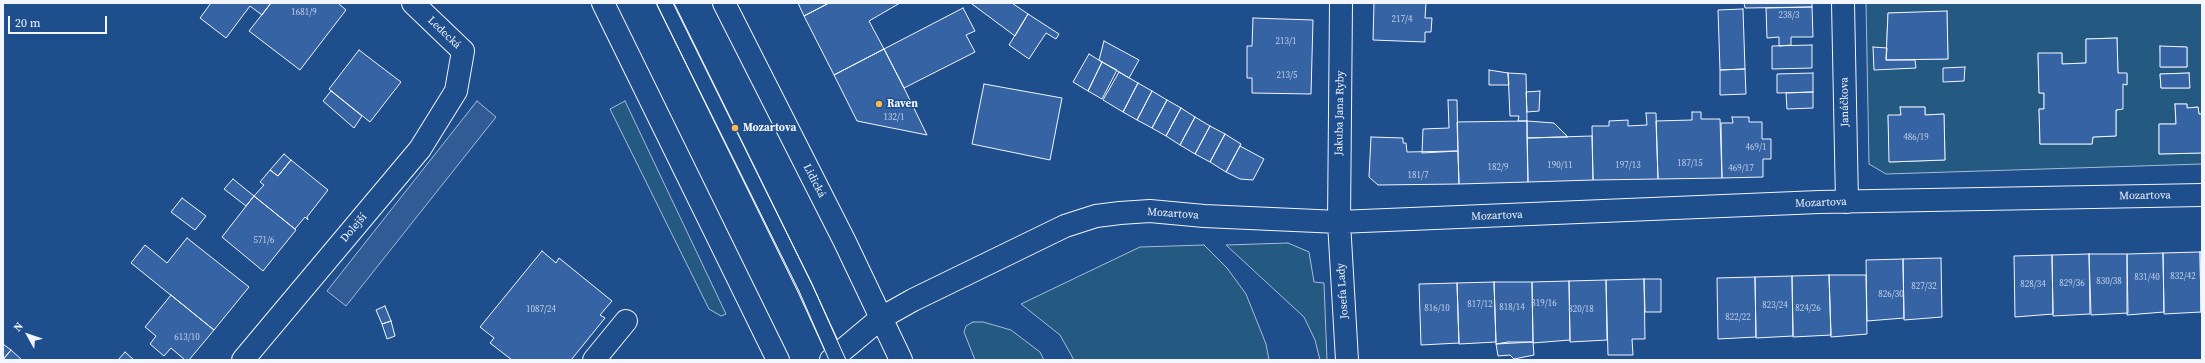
<!DOCTYPE html>
<meta charset="utf-8">
<style>
body{margin:0}
#map{position:relative;width:2205px;height:363px;overflow:hidden;background:#1f4e8c;font-family:"Source Serif 4",serif}
canvas{display:block}
.frame{position:absolute;inset:0;border:4px solid #f2f6ff;pointer-events:none}
.north{position:absolute;left:8px;top:315px;width:40px;height:40px;-webkit-text-stroke:3px #1f4e8c;paint-order:stroke;rotate:310deg;font-size:11px;font-weight:700;line-height:16px;text-align:center;color:#f2f6ff}
.north::after{content:'';display:block;margin:auto;width:14px;height:18px;background:#f2f6ff;clip-path:polygon(50% 0,100% 100%,50% 72%,0 100%)}
.scale{position:absolute;left:8px;top:16px;width:99px;height:18px;box-sizing:border-box;border:2px solid #f2f6ff;border-top:0;padding-left:5px;font-size:12px;line-height:14px;white-space:nowrap;color:#f2f6ff;-webkit-text-stroke:3px #1f4e8c;paint-order:stroke}
</style>
<div id="map">
<canvas width="2205" height="363"></canvas>
<div class="frame"></div>
<div class="north">N</div>
<div class="scale">20 m</div>
</div>
<script>
const ctx = document.querySelector('canvas').getContext('2d');
ctx.lineJoin = 'round';
function fillPath(path, color) { ctx.fillStyle = color; ctx.fill(path, 'evenodd'); }
const poly = rows => new Path2D(rows.map(r => 'M' + r).join(''));
function stroke(path, color, width, dash) { ctx.strokeStyle = color; ctx.lineWidth = width; ctx.lineCap = dash ? 'butt' : 'round'; ctx.setLineDash(dash || []); ctx.stroke(path); }
function write(font, color, halo, rows, align = 'center') {
  ctx.font = font + ' "Source Serif 4",serif'; ctx.lineWidth = 3; ctx.setLineDash([]); ctx.textBaseline = 'middle'; ctx.strokeStyle = halo; ctx.fillStyle = color; for (const [text, x, y, turn = 0] of rows) {
    ctx.save(); ctx.translate(x, y); ctx.rotate((+turn || 0) * Math.PI / 180); ctx.textAlign = isNaN(turn) ? turn : align; if (halo) ctx.strokeText(text, 0, 0); ctx.fillText(text, 0, 0); ctx.restore();
  }
}
const green = poly([
 [1866,3,2202,3,2202,114,2199,114,2198,107,2187,108,2187,104,2175,104,2176,124,2159,124,2159,154,2202,153,2202,164,1886,174,1869,164,1866,3],
 [1947,12,1948,59,1886,60,1888,13,1947,12],
 [2117,38,2118,73,2127,74,2127,84,2123,84,2118,110,2116,110,2116,136,2093,137,2092,144,2040,144,2039,109,2044,109,2044,93,2039,93,2038,54,2062,53,2062,64,2086,63,2086,39,2117,38],
 [2160,47,2187,47,2187,67,2161,67,2160,47],
 [2189,73,2189,88,2161,88,2160,74,2189,73],
 [1901,107,1925,107,1925,115,1944,114,1945,160,1890,162,1888,116,1901,115,1901,107],
 [625,101,726,314,721,316,709,309,703,297,610,109,625,101],
 [1288,243,1309,252,1314,282,1324,283,1327,360,1320,360,1315,340,1304,317,1226,245,1288,243],
 [1204,245,1227,268,1246,294,1266,344,1269,360,1074,360,1060,335,1021,304,1140,247,1204,245],
 [973,322,983,322,1011,330,1040,352,1044,360,975,360,964,332,966,326,973,322]
]);
fillPath(green, '#245a82');
stroke(green, '#a8bbd7', 1);
const parking = poly([
 [477,101,496,117,346,306,327,291,477,101]
]);
fillPath(parking, '#305b95');
stroke(parking, '#a8bbd7', 1);
const building = poly([
 [211,3,271,3,262,15,250,6,226,38,200,18,211,3],
 [271,3,338,3,346,10,300,70,249,31,271,3],
 [798,3,829,3,804,16,798,3],
 [829,3,900,3,869,21,884,49,834,75,804,16,829,3],
 [974,3,1012,3,1028,14,1015,36,972,4,974,3],
 [1374,3,1426,3,1425,18,1432,18,1431,32,1425,32,1425,42,1373,40,1374,3],
 [1744,3,1812,3,1812,7,1745,8,1744,3],
 [1812,7,1813,37,1791,37,1791,45,1779,46,1779,37,1767,38,1766,8,1812,7],
 [963,8,975,31,966,35,975,52,904,88,884,49,963,8],
 [1743,9,1745,69,1720,70,1718,10,1743,9],
 [1947,11,1948,59,1886,60,1888,13,1947,11],
 [1028,14,1059,34,1056,39,1046,33,1029,59,1009,45,1028,14],
 [1253,18,1313,20,1311,94,1252,93,1252,78,1247,78,1247,46,1252,46,1253,18],
 [2117,38,2118,73,2127,73,2127,85,2123,84,2123,109,2116,110,2116,136,2093,137,2092,144,2040,144,2039,109,2044,109,2044,93,2039,93,2038,53,2062,53,2062,64,2086,63,2086,39,2117,38],
 [1104,41,1139,60,1129,78,1099,60,1104,41],
 [1812,45,1812,68,1772,69,1772,46,1812,45],
 [2160,46,2187,47,2187,67,2160,67,2160,46],
 [1873,47,1887,48,1886,60,1915,60,1916,68,1874,70,1873,47],
 [884,49,904,88,927,135,857,121,834,75,884,49],
 [359,50,401,82,370,122,329,89,359,50],
 [1089,54,1102,62,1088,91,1073,82,1089,54],
 [1102,62,1117,70,1102,99,1088,91,1102,62],
 [1965,67,1964,81,1943,82,1943,68,1965,67],
 [1745,69,1746,94,1720,95,1720,70,1745,69],
 [1489,70,1508,73,1509,85,1489,85,1489,70],
 [1119,72,1138,83,1123,112,1103,100,1119,72],
 [1508,73,1526,74,1527,121,1518,121,1519,116,1510,116,1508,73],
 [1813,73,1813,92,1777,93,1777,74,1813,73],
 [2189,73,2190,88,2161,88,2160,74,2189,73],
 [1138,83,1152,91,1137,120,1123,112,1138,83],
 [984,84,1062,98,1050,160,972,144,984,84],
 [331,91,362,116,354,128,323,101,331,91],
 [1152,91,1167,100,1152,128,1137,120,1152,91],
 [1540,91,1539,111,1527,112,1526,92,1540,91],
 [1813,92,1813,108,1787,109,1786,93,1813,92],
 [1167,100,1181,108,1166,136,1152,128,1167,100],
 [1448,100,1457,100,1458,151,1422,153,1423,129,1449,128,1448,100],
 [2175,104,2187,104,2187,108,2198,107,2199,114,2202,114,2202,153,2159,154,2159,124,2176,124,2175,104],
 [1900,107,1925,107,1925,115,1944,114,1945,160,1889,162,1888,115,1901,115,1900,107],
 [1181,108,1195,117,1180,145,1166,136,1181,108],
 [1692,112,1701,112,1701,119,1720,119,1722,178,1658,179,1656,121,1692,120,1692,112],
 [1646,113,1656,113,1658,179,1593,180,1592,126,1609,126,1609,121,1628,120,1628,126,1647,125,1646,113],
 [1195,117,1210,126,1195,154,1180,145,1195,117],
 [1732,117,1749,117,1749,122,1762,122,1762,139,1771,139,1771,159,1763,159,1763,177,1722,178,1721,123,1733,123,1732,117],
 [1527,121,1528,182,1459,184,1457,122,1527,121],
 [1527,121,1554,123,1568,137,1527,138,1527,121],
 [1210,126,1225,134,1210,162,1195,154,1210,126],
 [1225,134,1241,144,1226,172,1210,162,1225,134],
 [1592,136,1593,180,1528,182,1527,138,1592,136],
 [1371,137,1403,138,1403,143,1406,143,1407,152,1458,151,1459,184,1378,185,1369,177,1371,137],
 [1240,146,1264,159,1253,180,1240,179,1226,172,1240,146],
 [284,154,291,160,278,176,270,170,284,154],
 [291,160,328,190,307,217,308,220,305,217,295,229,254,196,264,185,260,182,270,170,278,176,291,160],
 [233,179,254,196,246,206,224,189,233,179],
 [254,196,296,230,263,271,222,237,254,196],
 [182,198,206,216,195,230,171,212,182,198],
 [187,238,249,287,214,330,131,263,145,245,167,263,187,238],
 [542,251,556,263,559,258,612,301,600,315,605,318,571,360,512,360,490,343,494,338,480,327,542,251],
 [2200,252,2201,312,2164,314,2163,253,2200,252],
 [2200,252,2202,252,2202,313,2201,313,2200,252],
 [2163,253,2164,312,2127,315,2127,254,2163,253],
 [2089,254,2127,254,2128,313,2091,315,2089,254],
 [2089,254,2090,314,2053,316,2052,255,2089,254],
 [2052,255,2053,314,2015,317,2014,256,2052,255],
 [1941,258,1942,317,1904,320,1903,259,1941,258],
 [1903,259,1904,318,1867,321,1866,260,1903,259],
 [1829,275,1866,275,1867,334,1831,337,1829,275],
 [1829,275,1831,335,1793,337,1792,276,1829,275],
 [1792,276,1793,336,1756,338,1755,277,1792,276],
 [1755,277,1756,337,1718,339,1717,278,1755,277],
 [1644,279,1645,339,1632,339,1633,355,1608,355,1606,280,1644,279],
 [1644,279,1661,279,1661,312,1645,312,1644,279],
 [1606,280,1607,340,1570,342,1569,281,1606,280],
 [1569,281,1570,340,1533,343,1532,282,1569,281],
 [1494,282,1532,282,1533,342,1496,344,1494,282],
 [1494,282,1496,342,1459,344,1457,283,1494,282],
 [1457,283,1459,343,1421,345,1419,284,1457,283],
 [171,295,214,330,189,360,185,360,171,348,164,356,150,344,156,336,145,327,171,295],
 [385,306,391,321,382,324,376,310,385,306],
 [391,321,395,336,387,339,382,324,391,321],
 [1508,342,1533,342,1534,355,1514,359,1510,355,1498,356,1496,344,1508,342],
 [3,344,11,350,3,359,3,344],
 [11,350,22,360,3,360,11,350],
 [125,352,134,360,118,360,125,352]
]);
fillPath(building, '#3563a3');
stroke(building, '#f2f6ff', 1);
const service = poly([
 [665,3,805,288,838,360]
]);
const minor = poly([
 [1341,3,1339,222,1347,360],
 [1843,3,1847,202],
 [243,360,420,149,456,91,463,51,413,3],
 [594,360,626,321],
 [831,360,881,318,913,300,1065,226,1096,216,1120,213,1150,211,1204,216,1339,222,1819,202,2202,195]
]);
const primary = poly([
 [603,3,778,360],
 [724,3,845,242,901,360]
]);
stroke(service, '#f2f6ff', 17);
stroke(minor, '#f2f6ff', 24);
stroke(primary, '#f2f6ff', 24);
stroke(service, '#1f4e8c', 15);
stroke(minor, '#1f4e8c', 22);
stroke(primary, '#1f4e8c', 22);
stroke(poly([
 [656,3,799,291,829,360],
 [673,3,812,284,846,360]
]), '#f2f6ff', 1);
for (const [x, y, r, color] of [
 [879,104,4,"#ffb74d"],
 [735,128,4,"#ffb74d"]
]) { const dot = new Path2D(); dot.arc(x, y, r, 0, 2 * Math.PI); ctx.fillStyle = color; ctx.fill(dot); stroke(dot, '#1f4e8c', 1.5); }
write('9px', '#c3d1e8', null, [
 ["1681/9",304,13],
 ["238/3",1789,16],
 ["217/4",1402,20],
 ["213/1",1286,42],
 ["213/5",1287,76],
 ["132/1",894,118],
 ["486/19",1916,138],
 ["469/1",1756,148],
 ["187/15",1690,164],
 ["190/11",1560,166],
 ["197/13",1628,166],
 ["182/9",1498,168],
 ["469/17",1741,169],
 ["181/7",1418,176],
 ["571/6",264,241],
 ["832/42",2183,277],
 ["831/40",2147,278],
 ["830/38",2109,282],
 ["829/36",2072,284],
 ["828/34",2033,285],
 ["827/32",1924,287],
 ["826/30",1891,295],
 ["819/16",1544,304],
 ["817/12",1480,305],
 ["823/24",1775,306],
 ["818/14",1512,308],
 ["816/10",1437,309],
 ["824/26",1808,309],
 ["1087/24",541,310],
 ["820/18",1581,310],
 ["822/22",1738,318],
 ["613/10",187,338]
]);
write('11px', '#f2f6ff', '#1f4e8c', [
 ["Ledecká",444,33,44],
 ["Janáčkova",1845,102,-91],
 ["Jakuba Jana Ryby",1340,113,-89],
 ["Lidická",814,181,63],
 ["Mozartova",2145,196,-1],
 ["Mozartova",1821,203,-2],
 ["Mozartova",1173,214,4],
 ["Mozartova",1497,216,-2],
 ["Dolejší",354,228,-50],
 ["Josefa Lady",1343,291,-94]
]);
write('bold 11px', '#f2f6ff', '#1f4e8c', [
 ["Raven",887,104],
 ["Mozartova",743,128]
], 'left');
</script>
